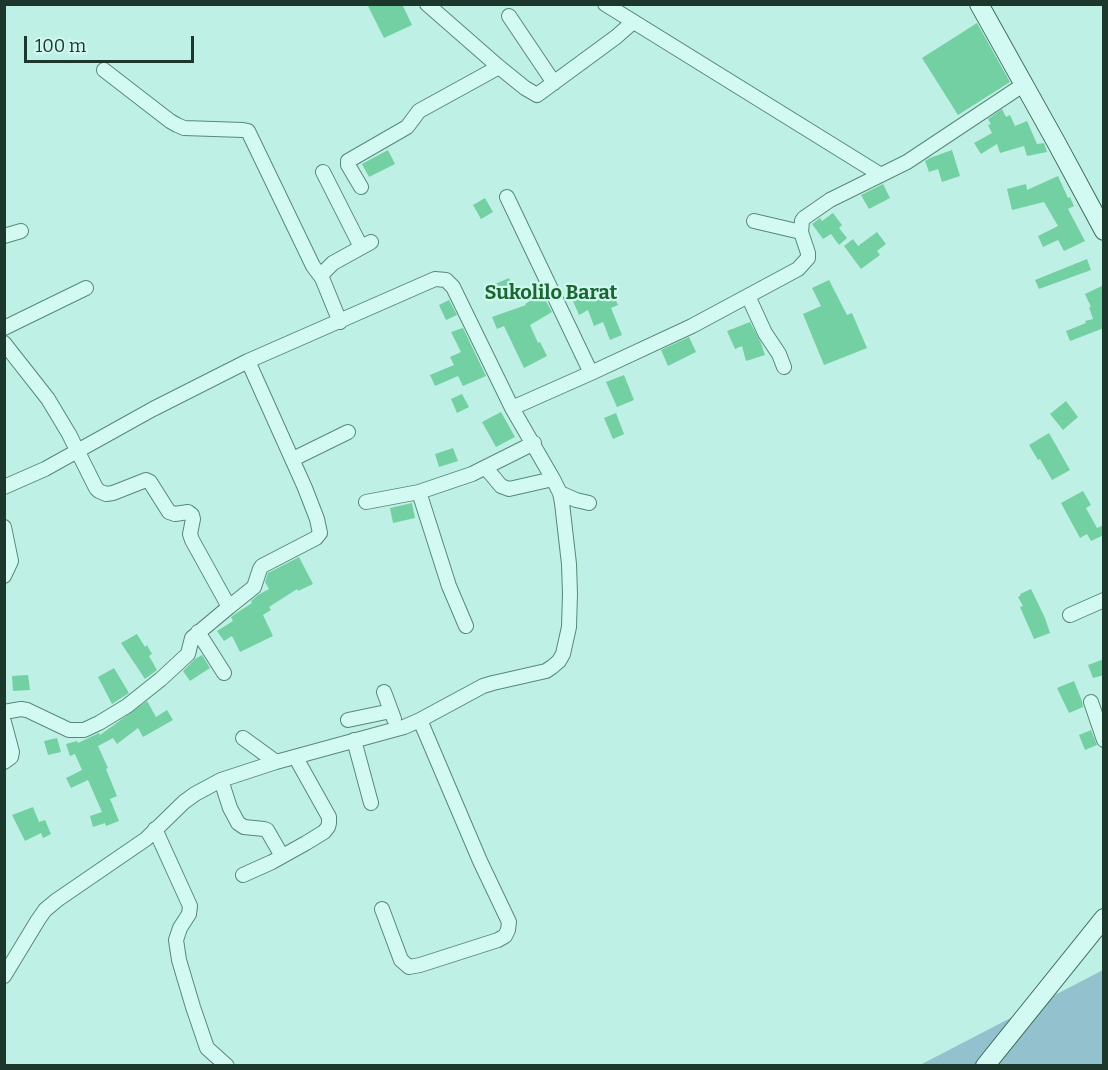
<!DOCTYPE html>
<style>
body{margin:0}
#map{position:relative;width:1108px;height:1070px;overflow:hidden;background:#bff0e5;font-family:Bitter,serif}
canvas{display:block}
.frame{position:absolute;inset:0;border:6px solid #1c382c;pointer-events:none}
.scale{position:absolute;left:24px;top:36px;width:170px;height:27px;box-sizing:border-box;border:3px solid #1c382c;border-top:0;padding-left:8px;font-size:18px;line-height:21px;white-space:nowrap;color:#1c382c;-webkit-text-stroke:4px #cff7ef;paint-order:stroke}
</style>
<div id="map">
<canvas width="1108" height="1070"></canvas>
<div class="frame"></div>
<div class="scale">100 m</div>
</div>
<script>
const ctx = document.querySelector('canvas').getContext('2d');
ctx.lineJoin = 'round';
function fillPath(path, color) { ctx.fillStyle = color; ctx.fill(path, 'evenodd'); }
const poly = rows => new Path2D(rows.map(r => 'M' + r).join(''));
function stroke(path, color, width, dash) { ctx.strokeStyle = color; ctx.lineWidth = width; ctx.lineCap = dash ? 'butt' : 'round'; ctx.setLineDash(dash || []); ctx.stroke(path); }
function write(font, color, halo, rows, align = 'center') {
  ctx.font = font + ' Bitter,serif'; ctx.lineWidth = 4.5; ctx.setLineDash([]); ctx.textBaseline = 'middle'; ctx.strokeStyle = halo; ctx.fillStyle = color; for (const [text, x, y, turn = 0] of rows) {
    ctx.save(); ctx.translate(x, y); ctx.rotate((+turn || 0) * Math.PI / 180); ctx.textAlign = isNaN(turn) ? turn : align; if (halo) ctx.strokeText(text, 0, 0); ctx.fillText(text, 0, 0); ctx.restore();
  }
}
fillPath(poly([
 [1103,970,1103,1065,920,1065]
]), '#93c2ce');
fillPath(poly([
 [367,4,402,4,412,25,384,38],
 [977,23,1010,82,958,115,922,58],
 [1002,109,1006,117,1010,115,1015,126,1027,121,1037,144,1044,143,1047,152,1027,156,1024,146,1000,153,997,144,981,154,974,143,992,133,988,125,991,124,988,119],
 [388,150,395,164,369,177,362,164],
 [952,150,960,176,942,182,938,169,929,172,925,161,930,158],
 [1058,176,1068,198,1070,197,1074,206,1068,209,1085,241,1064,251,1058,240,1043,247,1038,236,1058,226,1044,202,1012,210,1007,189,1026,184,1027,190],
 [883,184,890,198,869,209,861,195],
 [485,198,493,212,481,219,473,205],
 [833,213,842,225,839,228,847,238,839,245,831,234,823,239,812,224,820,218,822,221],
 [877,232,886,244,877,251,880,255,861,269,844,246,853,239,858,246],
 [1087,259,1091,270,1039,289,1035,280],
 [509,278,514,289,493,299,488,287],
 [829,280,847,315,852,313,867,348,824,365,803,314,821,306,812,288],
 [1104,285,1104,328,1070,341,1066,331,1086,323,1085,321,1093,319,1089,307,1091,307,1085,294],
 [611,289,618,305,611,308,622,335,610,340,603,322,594,326,588,310,579,315,573,301,581,298,583,301],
 [542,294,552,312,530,325,538,343,540,342,547,356,524,368,504,326,497,329,492,317,526,305,525,304],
 [449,300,457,315,446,320,439,305],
 [750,322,761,343,765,355,746,361,742,346,735,349,727,331],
 [463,328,486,376,463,386,458,376,435,386,430,375,454,365,450,357,461,352,451,332],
 [689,337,696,352,668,366,661,350],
 [624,375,634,400,617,407,606,382],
 [462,394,469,407,457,413,451,399],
 [1066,401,1078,417,1063,430,1050,414],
 [501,412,515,437,496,447,482,422],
 [616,413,624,434,613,439,604,418],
 [1049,433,1070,470,1052,480,1040,459,1038,460,1029,445],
 [453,448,458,461,439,467,435,454],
 [1083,491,1091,505,1086,508,1097,528,1104,525,1104,535,1091,541,1087,534,1080,538,1061,503],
 [412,503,415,518,393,523,390,508],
 [299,557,313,584,298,591,297,589,269,607,271,610,263,615,273,636,240,652,232,636,224,641,217,631,233,621,231,617,235,614,252,603,251,601,258,595,269,589,265,582,268,573],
 [1031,589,1045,618,1050,633,1034,639,1020,607,1023,606,1018,597,1021,595,1020,594],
 [137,634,145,647,147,645,152,654,149,656,157,670,145,679,121,643],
 [202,655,210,668,190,681,183,671,195,659],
 [1104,659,1104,675,1093,678,1088,665],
 [114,668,129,693,112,704,98,677],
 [28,675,30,690,13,691,12,676],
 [1074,681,1082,701,1083,707,1069,713,1057,688],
 [147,701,156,717,167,710,173,720,143,737,138,728,117,744,113,738,98,746,108,768,106,769,117,796,110,799,119,821,106,826,105,823,93,827,90,816,102,812,88,780,71,788,66,778,82,770,75,754,70,756,66,744,77,741,78,743,99,733,100,735],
 [1091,730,1097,745,1085,750,1079,735],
 [57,738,61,752,48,755,44,741],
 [33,807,39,822,45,820,51,834,43,838,41,833,25,841,12,815]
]), '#73d0a2');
const street = poly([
 [427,4,499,67,525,88,537,95,616,37,633,22],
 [605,4,881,175],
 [509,16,554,83],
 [104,70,170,121,177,125,184,128,243,130,248,131,313,266,322,278],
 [323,172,361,247],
 [361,187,348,165,348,161,407,127,419,111,499,67],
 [507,197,591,373],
 [754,221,801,232],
 [4,236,21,231],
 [748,296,765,333,779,354,784,367],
 [340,322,322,278,323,273,333,263,371,242],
 [4,328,86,288],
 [4,343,48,399,69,434,96,488,99,491,106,494,113,493,146,480,150,482,169,512,175,514,188,512,192,515,193,519,190,534,192,540,229,607,254,587,260,569,262,566,316,538,320,533,317,519,305,488,248,361],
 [293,459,348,432],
 [486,468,501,486,509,489,553,479],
 [4,487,45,469,153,409,248,361,435,279,446,280,453,287,512,408],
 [419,492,449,586,466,626],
 [560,493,576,500,589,503],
 [366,502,419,492,472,474,534,443],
 [4,527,11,561,4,576],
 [1070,615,1104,600],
 [198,632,224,673],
 [384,692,394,719],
 [1091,702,1104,740],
 [4,712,21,709,27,710,69,730,84,730,99,723,127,706,161,679,188,654,192,638,229,607],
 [348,720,391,711],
 [4,722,12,752,11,757,4,762],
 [243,738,276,762],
 [354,740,371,803],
 [221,780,230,808,238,823,244,827,264,829,267,830,282,856],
 [155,829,190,906,189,914,180,928,176,940,179,960,193,1007,207,1048,227,1066],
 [243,875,272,862,306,843,324,832,328,827,329,823,329,817,296,758],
 [382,909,401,960,409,967,420,965,498,940,505,936,508,930,509,922,480,861,420,720],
 [4,976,38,920,45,910,57,900,146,839,184,802,195,794,221,780,276,762,404,727,420,720,483,686,493,683,546,671,552,667,559,661,563,654,569,627,570,594,569,564,562,503,560,493,553,479,512,408,591,373,692,326,798,269,808,258,808,253,801,232,802,221,804,218,830,200,907,162,1023,85]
]);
const secondary = poly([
 [979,4,1056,142,1104,231],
 [985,1066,1104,918]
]);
stroke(street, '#578976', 16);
stroke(secondary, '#3a6b57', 20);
stroke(street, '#d3faf2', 14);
stroke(secondary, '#d3faf2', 18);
write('bold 20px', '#196630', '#cff7ef', [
 ["Sukolilo Barat",551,293]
]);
</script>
